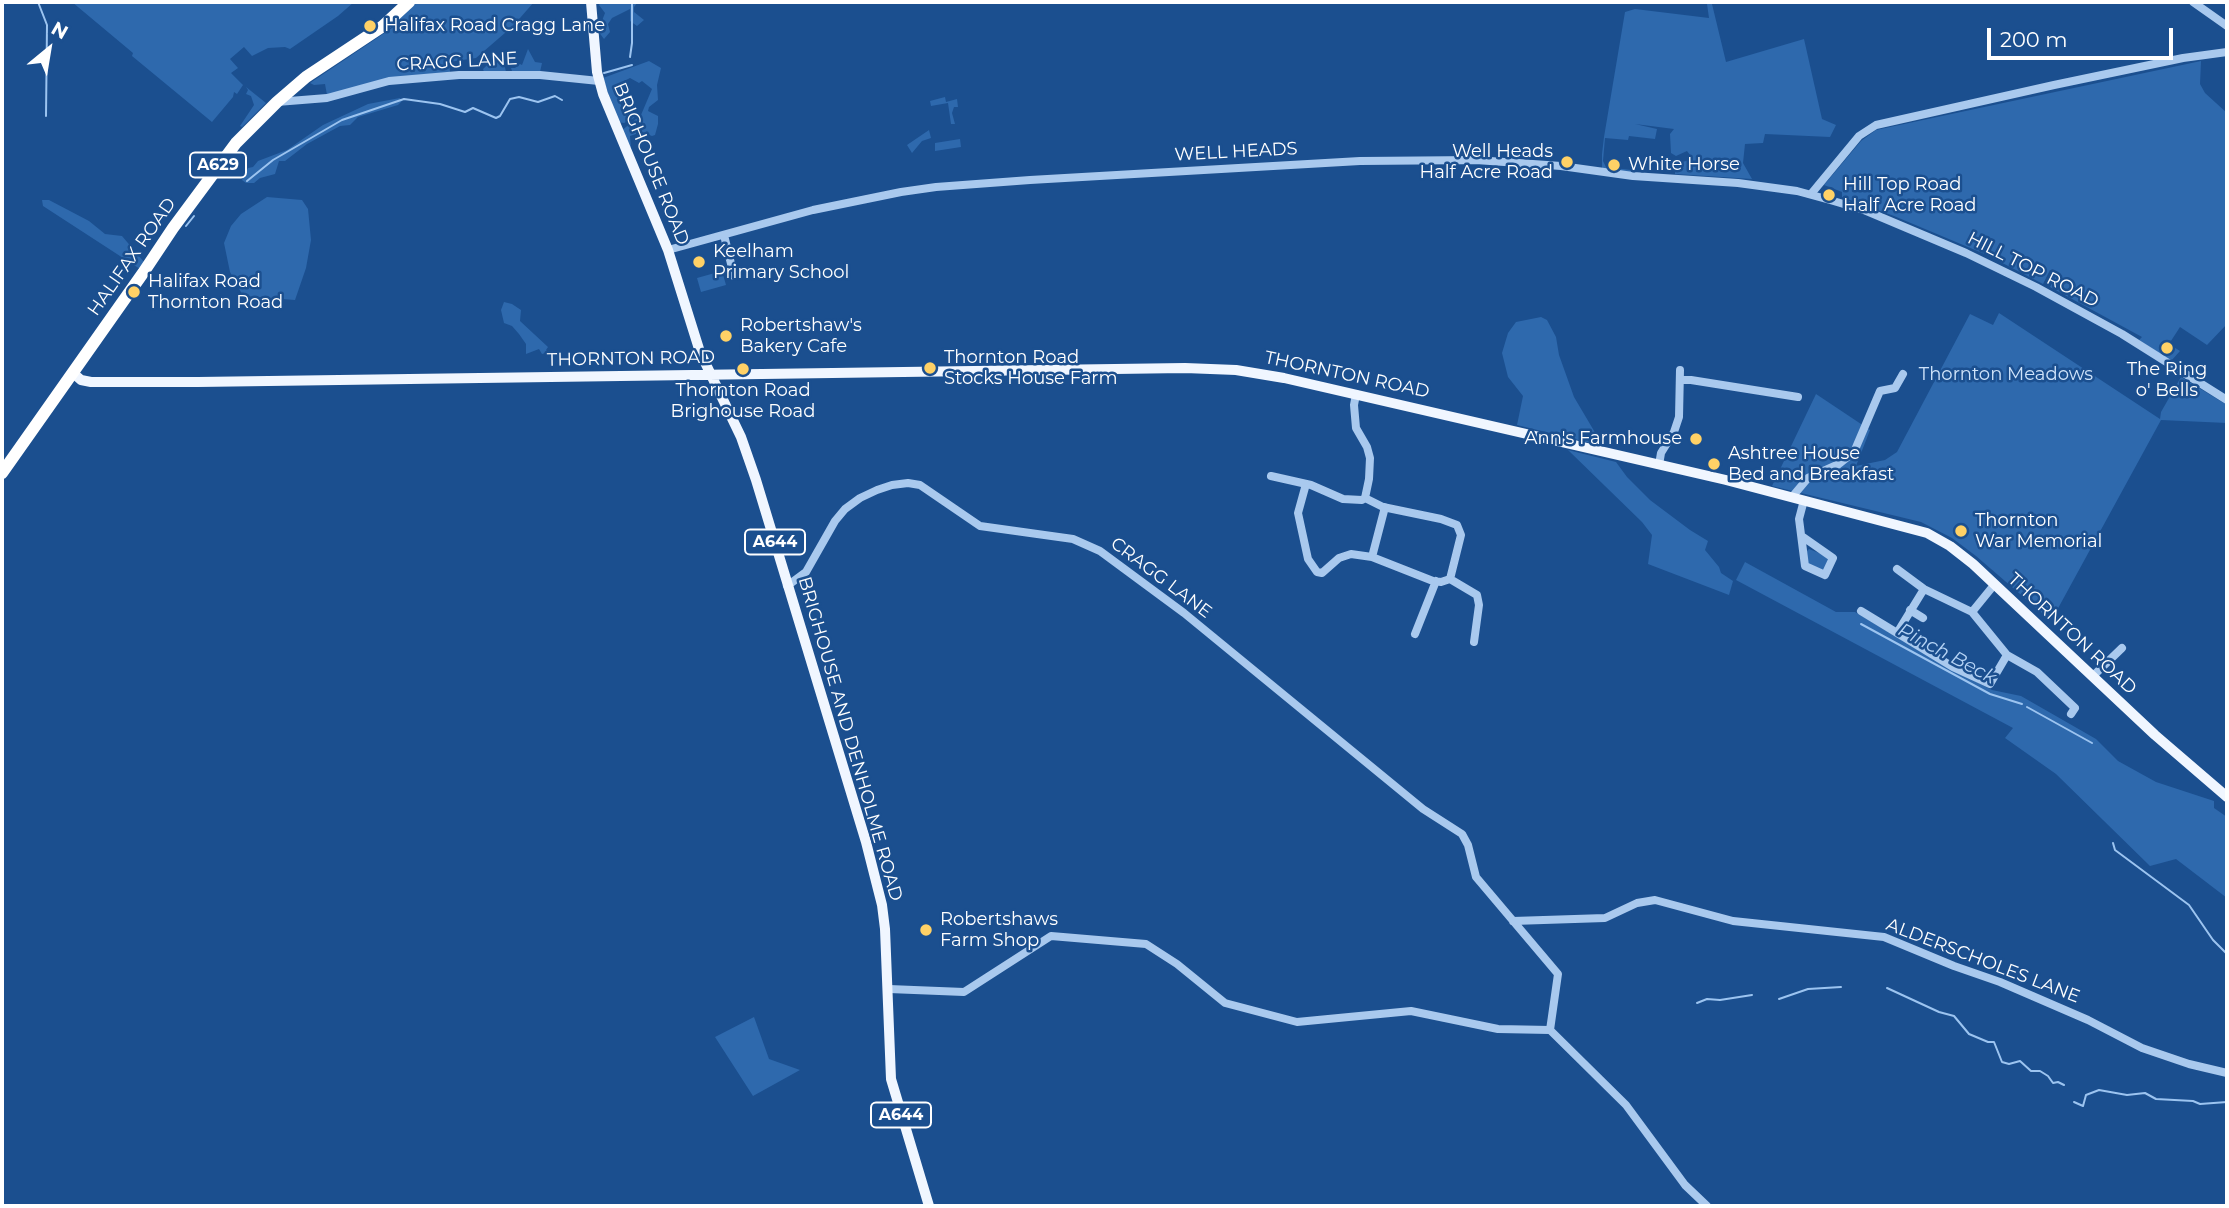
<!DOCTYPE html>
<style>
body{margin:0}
#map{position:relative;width:2229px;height:1208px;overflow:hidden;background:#1b4f8f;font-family:Montserrat,sans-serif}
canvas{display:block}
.frame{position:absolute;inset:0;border:4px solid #fff;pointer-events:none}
.north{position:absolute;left:14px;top:14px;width:70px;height:70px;-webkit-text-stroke:5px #1b4f8f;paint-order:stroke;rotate:30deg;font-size:19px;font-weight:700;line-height:28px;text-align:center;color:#fff}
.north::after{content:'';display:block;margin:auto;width:24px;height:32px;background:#fff;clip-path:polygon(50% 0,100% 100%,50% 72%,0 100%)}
.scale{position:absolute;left:1987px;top:28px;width:186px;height:32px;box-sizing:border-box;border:4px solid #fff;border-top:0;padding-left:9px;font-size:21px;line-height:24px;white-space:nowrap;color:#fff;-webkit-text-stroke:5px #1b4f8f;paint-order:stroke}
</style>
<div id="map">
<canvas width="2229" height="1208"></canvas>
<div class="frame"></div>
<div class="north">N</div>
<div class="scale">200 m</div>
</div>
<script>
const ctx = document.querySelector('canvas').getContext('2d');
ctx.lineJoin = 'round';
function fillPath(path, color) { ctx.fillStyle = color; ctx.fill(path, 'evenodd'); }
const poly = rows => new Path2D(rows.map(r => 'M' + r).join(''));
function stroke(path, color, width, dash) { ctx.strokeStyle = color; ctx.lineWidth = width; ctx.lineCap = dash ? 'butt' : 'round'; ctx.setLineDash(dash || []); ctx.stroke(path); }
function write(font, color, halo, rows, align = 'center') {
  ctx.font = font + ' Montserrat,sans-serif'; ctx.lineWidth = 5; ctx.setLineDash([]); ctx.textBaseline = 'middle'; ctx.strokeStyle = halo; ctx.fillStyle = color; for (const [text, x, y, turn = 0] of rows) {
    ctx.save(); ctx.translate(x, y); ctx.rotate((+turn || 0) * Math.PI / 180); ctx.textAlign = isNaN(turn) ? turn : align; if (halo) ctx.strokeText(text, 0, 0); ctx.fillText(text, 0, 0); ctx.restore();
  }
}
fillPath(poly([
 [72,2,354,2,338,16,290,49,285,47,268,48,252,56,244,47,230,59,238,68,231,73,243,85,237,94,234,92,233,97,212,122,132,56,133,53],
 [414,2,534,2,513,26,476,58,449,62,450,72,392,78,327,95,325,84,314,85,310,83,392,28,390,25],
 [601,2,638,2,634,7,634,12,644,20,637,26,630,21,630,9,612,18,608,24,610,32,604,39,598,31,605,13,599,5],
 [1707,4,1712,4,1726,62,1804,39,1822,119,1836,125,1830,137,1765,134,1763,143,1745,144,1743,163,1752,179,1675,174,1675,170,1682,162,1690,160,1690,155,1687,151,1676,156,1671,153,1670,134,1674,129,1635,124,1657,129,1655,139,1629,136,1628,140,1605,138,1603,161,1606,167,1631,170,1631,174,1602,168,1602,154,1604,137,1625,12,1635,9,1709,18],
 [528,49,535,62,542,63,540,72,512,71,511,68,515,68,520,64,522,65],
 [497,56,504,63,506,72,484,72,483,69],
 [649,61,661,68,657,85,658,100,649,107,648,111,658,116,658,124,655,135,652,136,637,130,636,134,630,136,631,148,621,131,641,115,652,89,642,81,639,83,630,78,624,81,620,95,622,99,619,102,624,110,636,112,634,118,624,123,618,122,603,78],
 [2201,61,2200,84,2205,93,2227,113,2227,324,2207,345,2180,327,2169,344,2180,351,2171,361,2139,340,2142,337,2050,287,2057,273,2050,270,2043,284,1987,255,1894,216,1842,197,1842,192,1824,185,1861,141,1876,130],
 [246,87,266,103,242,127,240,126,254,105,251,96,246,94,248,90],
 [945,97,946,102,957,99,958,107,954,107,952,113,955,124,951,124,948,103,931,106,930,101],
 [400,98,402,101,398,105,358,117,350,125,340,126,307,144,285,161,279,161,275,174,260,178,254,183,246,183,242,180,248,168,253,167,258,161,287,150,323,125,368,104],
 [929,130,931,138,922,141,912,153,907,145],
 [960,139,961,147,935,151,935,143],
 [267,197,302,200,308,209,311,240,306,268,295,300,243,296,230,272,224,243,231,226,241,214],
 [42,200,49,200,89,221,105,234,122,236,144,262,140,269,43,206],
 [722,271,726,285,701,292,697,278],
 [504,302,512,304,521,310,520,321,548,347,546,350,548,352,542,354,539,349,526,354,526,344,519,334,512,326,504,323,501,310],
 [1999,313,2160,419,2161,412,2181,377,2227,405,2227,423,2161,420,2056,612,2049,619,1976,556,1952,538,1921,522,1772,486,1816,394,1870,430,1856,466,1885,460,1897,452,1970,314,1993,325],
 [1541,317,1547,320,1556,337,1559,355,1574,397,1603,446,1517,425,1523,396,1508,377,1502,353,1508,333,1516,322],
 [1568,450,1616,462,1627,477,1650,500,1690,530,1708,541,1705,550,1719,567,1721,573,1733,581,1729,595,1648,564,1652,535,1642,522],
 [1809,549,1829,557,1825,575,1809,568,1806,552],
 [1745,562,1836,612,1855,612,1944,665,1992,690,2021,696,2096,739,2118,761,2156,782,2214,801,2214,808,2227,817,2227,898,2176,859,2150,866,2056,774,2005,738,2013,728,1736,580],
 [754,1017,769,1059,800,1070,753,1096,715,1037]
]), '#2e69ad');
stroke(poly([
 [38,2,47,25,46,116],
 [630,57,632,43,632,2],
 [604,73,632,65],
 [247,181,273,160,342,120,404,99,440,104,465,112,473,108,496,118,500,116,510,99,519,97,538,102,555,96,562,100],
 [186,226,194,216],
 [1861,624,1990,694,2022,704],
 [2027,707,2092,743],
 [2113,843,2115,850,2189,905,2213,940,2227,954],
 [1887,988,1939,1012,1954,1016,1969,1034,1988,1042,1994,1042,2002,1062,2009,1064,2020,1061,2031,1071,2040,1071,2048,1076,2053,1083,2058,1082,2064,1085],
 [1779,999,1808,989,1841,987],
 [1697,1003,1707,999,1720,1000,1752,995],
 [2074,1102,2083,1106,2086,1095,2099,1090,2127,1095,2145,1093,2156,1099,2193,1101,2200,1104,2227,1102]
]), '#9cc4f0', 2);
stroke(poly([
 [2193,2,2227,26],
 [277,102,327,98,389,81,459,75,540,75,599,81],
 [1811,194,1859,136,1876,125,2054,85,2183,58,2227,52],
 [724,235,734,276],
 [668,250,813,210,901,192,936,187,1030,180,1360,161,1476,160,1561,166,1633,176,1738,183,1797,191,1830,200,1864,210,1966,253,2036,287,2122,334,2227,400],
 [1680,380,1691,380,1798,397],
 [1659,465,1661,453,1674,432,1679,417,1680,370],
 [1271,476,1311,485,1343,499,1362,500,1365,498,1369,479,1370,458,1367,447,1356,428,1354,405,1356,394],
 [1306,484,1298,513,1308,559,1317,572,1322,573,1339,558,1351,554,1372,557,1433,581,1441,582,1450,579,1461,535,1457,525,1441,519,1383,507,1365,498],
 [1792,497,1808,478,1839,464,1854,452,1880,391,1895,388,1903,374],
 [1803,537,1833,558,1825,575,1805,566,1799,519,1804,500],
 [1372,557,1385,507],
 [1897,569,1924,589,1972,612,1994,585],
 [1450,579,1477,595,1479,605,1474,642],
 [787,586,806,572,835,521,845,509,860,498,877,490,892,485,908,483,920,485,980,526,1073,539,1100,551,1184,613,1423,809,1462,834,1468,845,1476,877,1558,974,1550,1030],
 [1910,610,1923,618],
 [1861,611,1953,667,1990,684,2007,655],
 [1972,612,2007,655,2037,672,2075,708,2071,714],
 [1897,633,1924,589],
 [1415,634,1436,581],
 [2093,676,2122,648],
 [1513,921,1605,918,1637,903,1655,900,1733,921,1884,937,1954,966,2000,982,2088,1020,2142,1048,2189,1064,2227,1073],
 [889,989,964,992,1051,936,1146,944,1177,964,1225,1003,1297,1022,1411,1011,1498,1029,1550,1030],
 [1550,1030,1626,1105,1685,1185,1707,1206]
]), '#a9c9ee', 8);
stroke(poly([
 [591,2,597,72,603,94,668,250,700,352,741,437,756,480,866,842,882,905,885,929,891,1079,929,1206],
 [73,373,81,380,91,382,198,382,1185,368,1236,370,1284,378,1726,480,1927,533,1950,546,1973,564,2155,735,2227,797]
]), '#f0f6ff', 10);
stroke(poly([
 [2,473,143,273,173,228,236,143,277,102,306,77,383,26,409,2]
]), '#fff', 12);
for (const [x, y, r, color] of [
 [370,26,7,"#ffd166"],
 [1567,162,7,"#ffd166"],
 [1614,165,7,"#ffd166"],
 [1829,195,7,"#ffd166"],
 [699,262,7,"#ffd166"],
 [134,292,7,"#ffd166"],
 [726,336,7,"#ffd166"],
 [2167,348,7,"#ffd166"],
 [930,368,7,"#ffd166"],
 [743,369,7,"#ffd166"],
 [1696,439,7,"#ffd166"],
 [1714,464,7,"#ffd166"],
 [1961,531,7,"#ffd166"],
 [926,930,7,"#ffd166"]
]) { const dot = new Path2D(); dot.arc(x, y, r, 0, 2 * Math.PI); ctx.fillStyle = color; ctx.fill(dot); stroke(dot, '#1b4f8f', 2.5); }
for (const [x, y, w] of [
 [218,165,56],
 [775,542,60],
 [901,1115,60]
]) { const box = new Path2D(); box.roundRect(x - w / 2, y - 12.5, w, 25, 5); ctx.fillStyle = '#1b4f8f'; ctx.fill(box); stroke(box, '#fff', 2); }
write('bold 16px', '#fff', null, [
 ["A629",218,165],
 ["A644",775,542],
 ["A644",901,1115]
]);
write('18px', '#fff', '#1b4f8f', [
 ["Halifax Road Cragg Lane",384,26],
 ["Well Heads",1553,152,"right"],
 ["Half Acre Road",1553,173,"right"],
 ["White Horse",1628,165],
 ["Hill Top Road",1843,185],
 ["Half Acre Road",1843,206],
 ["Keelham",713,252],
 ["Primary School",713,273],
 ["Halifax Road",148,282],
 ["Thornton Road",148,303],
 ["Robertshaw's",740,326],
 ["Bakery Cafe",740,347],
 ["Thornton Road",944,358],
 ["Stocks House Farm",944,379],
 ["The Ring",2167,370,"center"],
 ["o' Bells",2167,391,"center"],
 ["Thornton Road",743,391,"center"],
 ["Brighouse Road",743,412,"center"],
 ["Ann's Farmhouse",1682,439,"right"],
 ["Ashtree House",1728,454],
 ["Bed and Breakfast",1728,475],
 ["Thornton",1975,521],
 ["War Memorial",1975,542],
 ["Robertshaws",940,920],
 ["Farm Shop",940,941]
], 'left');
write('18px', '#fff', '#1b4f8f', [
 ["CRAGG LANE",457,62,-3],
 ["WELL HEADS",1236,152,-3],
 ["BRIGHOUSE ROAD",651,164,68],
 ["HALIFAX ROAD",132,257,-55],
 ["HILL TOP ROAD",2033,270,27],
 ["THORNTON ROAD",631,359,-1],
 ["THORNTON ROAD",1347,375,12],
 ["CRAGG LANE",1161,578,37],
 ["THORNTON ROAD",2072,634,43],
 ["BRIGHOUSE AND DENHOLME ROAD",850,739,74],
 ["ALDERSCHOLES LANE",1983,961,21]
]);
write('18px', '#cfe3fa', '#1b4f8f', [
 ["Thornton Meadows",2006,375]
]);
write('italic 19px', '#b5d3f5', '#1b4f8f', [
 ["Pinch Beck",1947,654,28]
]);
</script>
